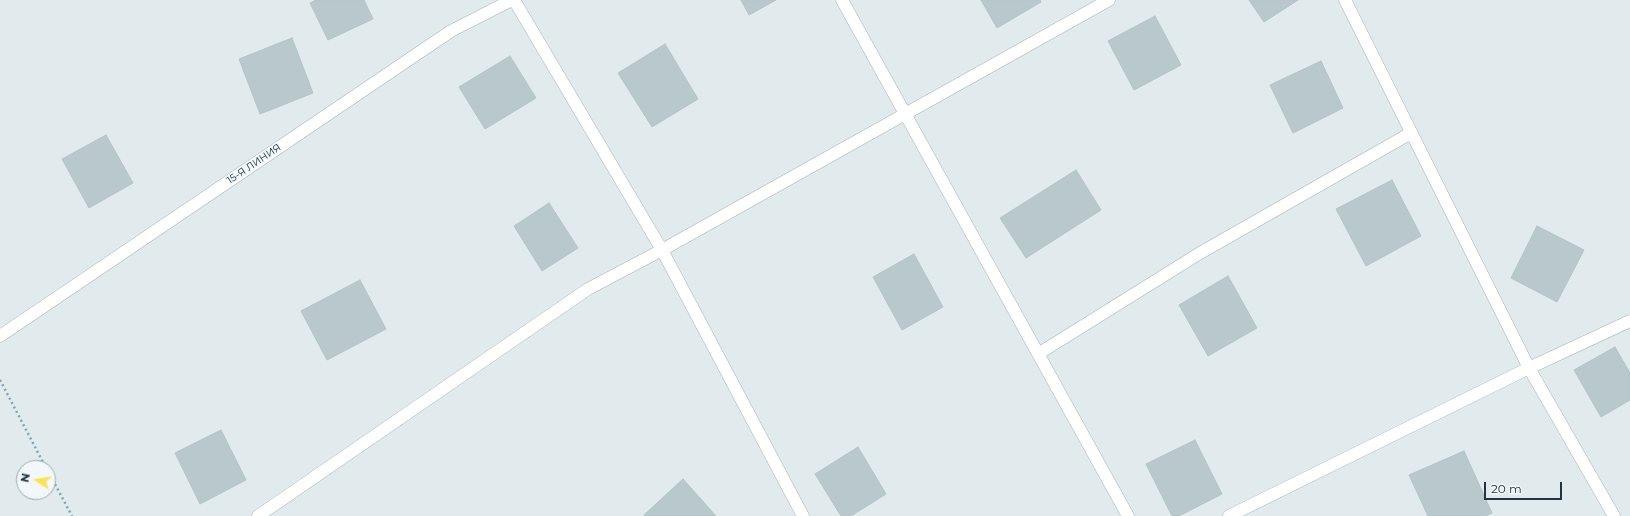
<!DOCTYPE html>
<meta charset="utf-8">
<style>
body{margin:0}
#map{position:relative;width:1630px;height:516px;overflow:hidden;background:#e1ebed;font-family:Montserrat,sans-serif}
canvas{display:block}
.north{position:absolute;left:16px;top:460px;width:40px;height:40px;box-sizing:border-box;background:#f2f8f9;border:1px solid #9eaaaf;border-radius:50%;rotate:282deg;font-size:11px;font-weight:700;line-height:16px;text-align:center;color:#20353f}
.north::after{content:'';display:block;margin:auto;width:14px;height:18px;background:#fce151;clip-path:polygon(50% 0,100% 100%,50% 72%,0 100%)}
.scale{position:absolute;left:1484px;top:482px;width:78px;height:18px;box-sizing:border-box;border:2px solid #20353f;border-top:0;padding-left:5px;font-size:12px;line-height:14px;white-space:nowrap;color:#20353f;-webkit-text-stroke:3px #f2f8f9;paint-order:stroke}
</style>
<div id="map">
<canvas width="1630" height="516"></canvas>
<div class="north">N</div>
<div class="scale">20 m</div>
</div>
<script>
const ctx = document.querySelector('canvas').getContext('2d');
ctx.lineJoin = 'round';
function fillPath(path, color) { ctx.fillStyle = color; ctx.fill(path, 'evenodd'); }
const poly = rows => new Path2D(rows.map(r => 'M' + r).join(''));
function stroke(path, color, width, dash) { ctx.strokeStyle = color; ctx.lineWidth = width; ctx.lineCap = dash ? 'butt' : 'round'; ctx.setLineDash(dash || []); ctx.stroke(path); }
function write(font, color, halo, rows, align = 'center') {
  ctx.font = font + ' Montserrat,sans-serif'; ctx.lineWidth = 3.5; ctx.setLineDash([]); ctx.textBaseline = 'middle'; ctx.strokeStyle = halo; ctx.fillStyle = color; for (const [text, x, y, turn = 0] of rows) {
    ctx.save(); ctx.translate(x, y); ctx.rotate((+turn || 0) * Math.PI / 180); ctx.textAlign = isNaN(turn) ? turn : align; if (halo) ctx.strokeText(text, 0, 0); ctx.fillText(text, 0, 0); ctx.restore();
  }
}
const building = poly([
 [316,0,364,0,373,19,328,40,310,3,316,0],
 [741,0,776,0,749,15,741,0],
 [981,0,1040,0,1041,2,997,28,981,0],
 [1249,0,1298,0,1264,22,1249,0],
 [1155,16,1181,65,1134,90,1108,41,1155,16],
 [292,38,313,93,260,114,239,59,292,38],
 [665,44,698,99,652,127,618,73,665,44],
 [510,56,536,98,485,129,459,87,510,56],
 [1321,61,1343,108,1293,133,1270,85,1321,61],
 [106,135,133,183,89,208,62,159,106,135],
 [1076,170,1101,210,1026,258,1000,218,1076,170],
 [1392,180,1421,236,1366,266,1336,209,1392,180],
 [549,203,578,248,542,271,514,226,549,203],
 [1537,226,1584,250,1557,302,1511,278,1537,226],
 [914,254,943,307,902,330,873,277,914,254],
 [1228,276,1257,328,1208,356,1179,305,1228,276],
 [360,280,386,329,327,360,301,311,360,280],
 [1615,347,1630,373,1630,400,1601,417,1574,370,1615,347],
 [221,430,246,480,200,504,175,453,221,430],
 [1195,440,1222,494,1179,516,1172,516,1146,464,1195,440],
 [858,447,886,494,851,516,841,516,815,474,858,447],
 [1464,451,1492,513,1486,516,1428,516,1409,475,1464,451],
 [683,479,716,516,645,516,644,515,683,479]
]);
fillPath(building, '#b9c8cb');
stroke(building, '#b3c3c7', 1);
const street = poly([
 [514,0,662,250,803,516],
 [842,0,1128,516],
 [1345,0,1529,368,1614,516],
 [0,336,451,31,512,0],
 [1038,354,1200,253,1411,133],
 [258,516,588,289,662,250,1109,0],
 [1229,516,1529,368,1630,321]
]);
stroke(street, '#a7b4b9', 13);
stroke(poly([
 [0,380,46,468],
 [48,471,72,516]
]), '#7fa4b3', 2.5, [2, 3]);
stroke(street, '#fff', 12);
write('10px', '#20353f', '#f2f8f9', [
 ["15-Я ЛИНИЯ",254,164,-34]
]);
</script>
